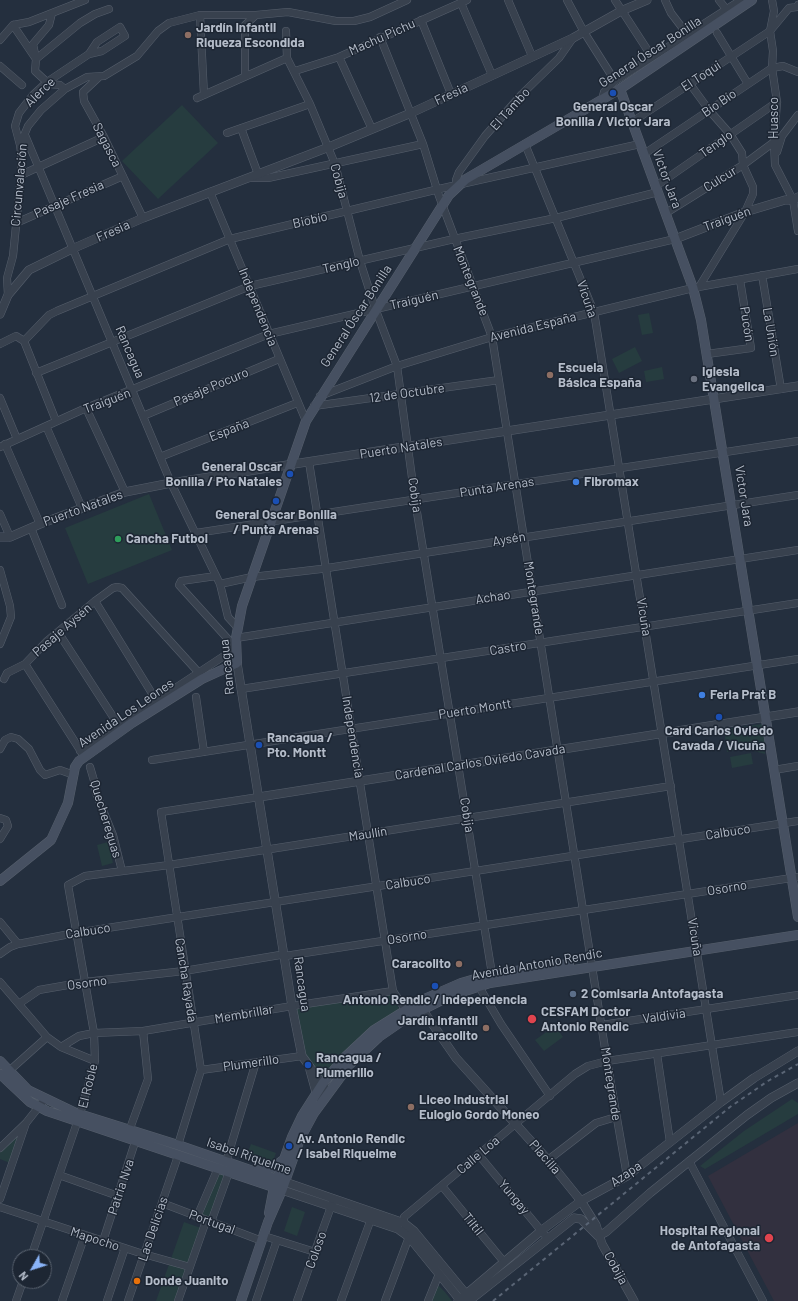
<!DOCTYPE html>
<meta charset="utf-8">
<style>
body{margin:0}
#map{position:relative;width:798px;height:1301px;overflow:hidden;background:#242f3e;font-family:Barlow,sans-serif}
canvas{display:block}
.north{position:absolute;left:12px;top:1249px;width:40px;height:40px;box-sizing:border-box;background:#1d2633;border:1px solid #59626f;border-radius:50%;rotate:231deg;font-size:11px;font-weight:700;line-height:16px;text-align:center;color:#b4bcc9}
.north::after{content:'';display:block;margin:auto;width:14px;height:18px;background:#8ab4f8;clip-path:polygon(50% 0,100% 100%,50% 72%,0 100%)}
</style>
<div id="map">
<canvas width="798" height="1301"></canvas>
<div class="north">N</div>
</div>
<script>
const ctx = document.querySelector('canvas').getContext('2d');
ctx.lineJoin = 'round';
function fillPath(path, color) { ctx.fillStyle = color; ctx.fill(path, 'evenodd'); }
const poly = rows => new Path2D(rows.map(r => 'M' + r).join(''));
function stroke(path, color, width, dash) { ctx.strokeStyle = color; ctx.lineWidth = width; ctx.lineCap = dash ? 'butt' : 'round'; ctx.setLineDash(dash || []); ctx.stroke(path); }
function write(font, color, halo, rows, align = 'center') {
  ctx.font = font + ' Barlow,sans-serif'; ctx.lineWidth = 3; ctx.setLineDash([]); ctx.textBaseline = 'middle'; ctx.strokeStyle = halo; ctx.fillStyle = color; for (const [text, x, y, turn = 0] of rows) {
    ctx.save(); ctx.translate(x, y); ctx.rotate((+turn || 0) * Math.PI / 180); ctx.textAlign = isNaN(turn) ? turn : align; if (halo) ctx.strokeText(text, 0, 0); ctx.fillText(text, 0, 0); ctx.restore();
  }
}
fillPath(poly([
 [798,1123,798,1301,774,1301,708,1176]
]), '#32303f');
fillPath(poly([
 [182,105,218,143,158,199,122,161],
 [649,313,653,333,642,335,638,315],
 [635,347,642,361,619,373,612,359],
 [662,367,664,379,646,382,644,371],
 [149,494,172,550,88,584,65,528],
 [763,724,766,742,764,744,765,754,743,748,727,752,724,729],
 [751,753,753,764,732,768,730,757],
 [108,842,113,863,102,866,97,845],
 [392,994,399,1009,372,1028,323,1079,305,1055,295,1008],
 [555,1026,563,1037,544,1051,535,1040],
 [792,1099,798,1103,798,1114,705,1169,700,1166,744,1131],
 [24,1126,10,1163,0,1159,0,1151],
 [251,1144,276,1153,271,1167,246,1157],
 [218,1173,225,1176,211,1220,201,1216],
 [292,1207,305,1212,297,1236,284,1231],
 [184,1222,201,1228,176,1301,156,1301],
 [436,1283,445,1292,452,1301,430,1301]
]), '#263c3f');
const minor = poly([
 [508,0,532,56],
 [567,0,584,32,615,81],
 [615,0,652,57],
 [665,0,671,13,687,34],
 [719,0,726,9],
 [772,0,774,11,770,31,773,51,772,68,777,102,774,142,775,165,793,200,798,231],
 [461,3,492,75],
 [52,13,49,25,33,44,36,59,35,71,49,84,60,85,65,89],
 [200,15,204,95],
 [421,20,451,94],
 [13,25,36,59,80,23,95,14,109,9],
 [286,31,287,58,310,104,335,164,360,261,375,308,397,366,415,500,492,974],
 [717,33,748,84],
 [380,37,423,144,439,196,492,337,607,1061,627,1176],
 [0,40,13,25,29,22,85,0],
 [339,57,372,129],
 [0,66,22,85],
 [295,71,339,57,467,0],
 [245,76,245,25,256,15,288,12,336,21,354,21,370,17,407,0],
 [99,77,83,92,84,101,104,137,143,218],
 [690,84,709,110,730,134,742,153,743,165,753,187,753,194,745,212,699,287],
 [197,98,287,58],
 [602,100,604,92,615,81,741,0],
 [632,122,770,31,789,8,797,7,798,5],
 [241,128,258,174],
 [227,133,310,104],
 [25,135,171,483,220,584,228,617,237,627],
 [525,144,594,312,721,1102],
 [20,145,15,126,19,113,33,95,47,82,89,54,97,42,120,27,125,36,102,51,89,54],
 [777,152,782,136,798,115],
 [644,154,772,68,783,66,798,72],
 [21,175,104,137],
 [251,178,268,178,423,144],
 [457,186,456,180,459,172,485,136,522,94,559,58,573,38],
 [656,186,777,102],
 [210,192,306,421],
 [666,213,743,165,774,142],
 [16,223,123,176],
 [762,275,781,389],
 [8,295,7,278,13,256,21,175,22,160,20,145,28,126,41,110,65,89,87,77,104,76,137,56,158,31,169,23,200,15,256,15],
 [24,341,49,315,57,311,230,239,439,189,640,144],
 [24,341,56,421],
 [0,344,16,336,24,341],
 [707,354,751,348,740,280],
 [36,373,250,286,454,239,556,218,658,192],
 [320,396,397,366,492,337,693,288,798,269],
 [0,398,17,439],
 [314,406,499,380],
 [86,408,125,492],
 [143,416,279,359],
 [46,426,82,508],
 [5,444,40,524],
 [0,447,86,408,269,334,675,239],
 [160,457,297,403],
 [309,462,393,991,405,1009],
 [0,514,10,537],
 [31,528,62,605],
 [196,533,798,441],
 [0,570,10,606,11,617,0,644],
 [220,584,252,577,321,569,798,495],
 [95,601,156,700],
 [58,632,119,726],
 [236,638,798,550],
 [25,664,82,753],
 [4,679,7,673,25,664,47,641,95,601,113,588,117,587,122,588,199,673],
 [241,689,798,603],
 [196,697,204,752],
 [0,749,5,740,11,737,18,739,29,749,40,770,45,775,60,770,74,775],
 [80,751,236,648,179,585,181,581,216,576],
 [152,760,798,659],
 [90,767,95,784,96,793,113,835,122,871],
 [774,770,798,766],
 [0,818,6,820,8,826,0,839],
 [0,922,18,944],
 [0,954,10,947,18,944,75,933,798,821],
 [0,982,47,1037,61,1047,79,1036,94,1033,143,1031,292,1006,393,991],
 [481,985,481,990,501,1024,550,1096],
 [20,1003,39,990,85,982,184,971,280,955,285,956,798,877],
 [602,1025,798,995],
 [61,1047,95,1061],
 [657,1054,670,1142],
 [201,1070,302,1056],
 [9,1071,47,1037],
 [128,1134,148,1079,143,1031],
 [178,1145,201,1070,161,812,259,797],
 [0,1148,26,1123,45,1099],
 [478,1154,548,1239],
 [548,1160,596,1123,616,1117],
 [689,1161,763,1301],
 [226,1162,256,1062],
 [59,1175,118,1196],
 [442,1186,504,1262],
 [0,1199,26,1123],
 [162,1203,262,1241],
 [0,1207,140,1253,190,1267],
 [197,1217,218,1168],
 [211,1222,229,1172],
 [264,1236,315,1252],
 [103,1241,137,1136],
 [31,1257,80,1114,95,1061,94,1033,68,885,85,876,169,865,671,786],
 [16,1301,23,1281],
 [62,1301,85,1235],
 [107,1301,125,1248],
 [128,1301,178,1156],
 [178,1301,206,1221],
 [256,1301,277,1240],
 [297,1301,333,1201],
 [341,1301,371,1219],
 [385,1301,409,1237,404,1223,404,1217,575,1074,588,1066,607,1061,798,1032],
 [428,1301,439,1274]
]);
const tertiary = poly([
 [675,239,745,212,785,200,793,200,798,197],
 [0,314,8,295,29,270,72,249,143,218,329,147,411,113,573,38,621,11,647,0],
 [0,537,10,537,40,524,125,492,171,483,798,386],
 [237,663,292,1006,302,1056,324,1086,321,1102],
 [259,797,798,712],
 [422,1009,456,1058,548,1160,581,1201,596,1225,602,1244,634,1301],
 [310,1070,316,1092],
 [285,1182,404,1223,414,1231,471,1300],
 [282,1190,398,1229,409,1237,461,1301],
 [598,1236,606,1232,650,1193,747,1115,771,1098,798,1083],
 [458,1301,542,1230,581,1201,627,1176,721,1102,754,1078,798,1051],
 [469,1301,574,1218,581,1219,598,1236]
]);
const secondary = poly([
 [620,89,693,288,701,320,798,917],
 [0,881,51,840,68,803,75,767,79,761,132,723,202,679,237,663,236,638,242,606,306,421,449,195,466,179,620,89,752,0],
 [0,1061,28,1090,76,1113,178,1145,282,1181],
 [0,1074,30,1102,47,1111,279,1189],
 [256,1171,274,1167,283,1160],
 [269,1213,274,1187,292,1137,302,1116,323,1083,344,1058,374,1030,422,1000,461,983,492,974,569,964],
 [241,1301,268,1222,282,1190,300,1139,314,1113,350,1064,379,1037,408,1017,450,996,490,983,798,935]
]);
stroke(minor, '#565f6c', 8);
stroke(tertiary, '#565f6c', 9);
stroke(secondary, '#565f6c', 10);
stroke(minor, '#38414e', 7);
stroke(tertiary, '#38414e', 8);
stroke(secondary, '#465061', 9);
stroke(poly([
 [493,1301,730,1107,768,1081,798,1064]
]), '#5a6575', 2, [4, 4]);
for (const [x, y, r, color] of [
 [188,35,4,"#8d6e63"],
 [613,93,4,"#1a4fb4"],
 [550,375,4,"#8d6e63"],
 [694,379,4,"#6b7280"],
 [290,474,4,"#1a4fb4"],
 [576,482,4,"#3f7fe0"],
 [276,501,4,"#1a4fb4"],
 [118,539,4,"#2e9e5b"],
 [702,695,4,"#3f7fe0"],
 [719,717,4,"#1a4fb4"],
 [259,745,4,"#1a4fb4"],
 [459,964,4,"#8d6e63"],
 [435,986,4,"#1a4fb4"],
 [573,994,4,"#5c6f8a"],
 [532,1019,5,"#e0444e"],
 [486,1028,4,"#8d6e63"],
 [308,1065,4,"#1a4fb4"],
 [411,1107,4,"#8d6e63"],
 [289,1146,4,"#1a4fb4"],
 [769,1238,5,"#e0444e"],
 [137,1281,4,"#e8710a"]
]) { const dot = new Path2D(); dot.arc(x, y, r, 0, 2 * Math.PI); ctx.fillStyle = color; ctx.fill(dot); stroke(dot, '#1d2633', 1.5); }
write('bold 13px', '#b4bcc9', '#1d2633', [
 ["Jardín Infantil",196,28],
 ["Riqueza Escondida",196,43],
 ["General Oscar",613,107,"center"],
 ["Bonilla / Victor Jara",613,122,"center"],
 ["Escuela",558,368],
 ["Básica España",558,383],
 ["Iglesia",702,372],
 ["Evangelica",702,387],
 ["General Oscar",282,467,"right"],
 ["Bonilla / Pto Natales",282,482,"right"],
 ["Fibromax",584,482],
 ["General Oscar Bonilla",276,515,"center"],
 ["/ Punta Arenas",276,530,"center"],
 ["Cancha Futbol",126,539],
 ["Feria Prat B",710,695],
 ["Card Carlos Oviedo",719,731,"center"],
 ["Cavada / Vicuña",719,746,"center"],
 ["Rancagua /",267,738],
 ["Pto. Montt",267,753],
 ["Caracolito",451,964,"right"],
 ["2 Comisaria Antofagasta",581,994],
 ["Antonio Rendic / Independencia",435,1000,"center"],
 ["CESFAM Doctor",541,1012],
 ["Antonio Rendic",541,1027],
 ["Jardín Infantil",478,1021,"right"],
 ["Caracolito",478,1036,"right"],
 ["Rancagua /",316,1058],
 ["Plumerillo",316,1073],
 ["Liceo Industrial",419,1100],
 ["Eulogio Gordo Moneo",419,1115],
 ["Av. Antonio Rendic",297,1139],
 ["/ Isabel Riquelme",297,1154],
 ["Hospital Regional",760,1231,"right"],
 ["de Antofagasta",760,1246,"right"],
 ["Donde Juanito",145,1281]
], 'left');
write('13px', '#b4bcc9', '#1d2633', [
 ["Machu Pichu",382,37,-24],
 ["General Óscar Bonilla",650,52,-33],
 ["El Toqui",701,76,-33],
 ["Alerce",40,92,-44],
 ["Fresia",451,94,-25],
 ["Bío Bío",719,103,-34],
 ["El Tambo",510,109,-48],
 ["Huasco",774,118,-90],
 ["Tenglo",716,144,-35],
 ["Sagasca",107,145,63],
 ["Víctor Jara",667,179,70],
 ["Culcur",720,179,-32],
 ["Cobija",339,181,75],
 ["Circunvalación",19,185,-85],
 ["Pasaje Fresia",69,199,-24],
 ["Traiguén",727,219,-20],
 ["Biobío",310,220,-13],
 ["Fresia",113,231,-24],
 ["Tenglo",341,265,-13],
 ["Montegrande",471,281,68],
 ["Vicuña",587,299,71],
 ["Traiguén",414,300,-13],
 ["Independencia",258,307,68],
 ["General Óscar Bonilla",356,316,-57],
 ["Pucón",747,324,81],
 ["Avenida España",533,327,-14],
 ["La Unión",771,332,81],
 ["Rancagua",130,352,67],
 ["Pasaje Pocuro",211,387,-23],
 ["12 de Octubre",407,393,-8],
 ["Traiguén",107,401,-21],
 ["España",229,430,-21],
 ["Puerto Natales",401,448,-9],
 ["Punta Arenas",497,487,-9],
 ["Cobija",415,495,82],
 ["Víctor Jara",744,496,81],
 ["Puerto Natales",83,508,-20],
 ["Aysén",509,539,-9],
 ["Achao",493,597,-9],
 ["Montegrande",534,598,81],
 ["Vicuña",644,617,81],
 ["Pasaje Aysén",62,630,-41],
 ["Castro",508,648,-9],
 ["Rancagua",227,667,-96],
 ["Puerto Montt",475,709,-9],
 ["Avenida Los Leones",126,713,-34],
 ["Independencia",353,737,81],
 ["Cardenal Carlos Oviedo Cavada",480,762,-9],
 ["Cobija",467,815,81],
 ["Quechereguas",106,819,73],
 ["Calbuco",728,832,-9],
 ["Maullín",368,834,-9],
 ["Calbuco",408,882,-9],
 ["Osorno",727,888,-9],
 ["Calbuco",88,931,-9],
 ["Osorno",407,937,-9],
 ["Vicuña",695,937,81],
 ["Avenida Antonio Rendic",537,964,-10],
 ["Cancha Rayada",186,980,81],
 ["Osorno",87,983,-8],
 ["Rancagua",302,984,82],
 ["Membrillar",244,1014,-10],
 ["Valdivia",664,1016,-8],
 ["Plumerillo",251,1063,-8],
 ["Montegrande",611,1084,81],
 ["El Roble",88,1086,-76],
 ["Calle Loa",478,1155,-40],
 ["Isabel Riquelme",249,1156,19],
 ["Placilla",545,1157,49],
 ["Azapa",626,1174,-34],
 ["Patria Nva",121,1187,-72],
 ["Yungay",514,1197,50],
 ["Portugal",212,1222,20],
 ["Tiltil",473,1224,51],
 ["Las Delicias",153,1229,-71],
 ["Mapocho",95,1239,18],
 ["Coloso",316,1250,-70],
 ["Cobija",616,1268,61]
]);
</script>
